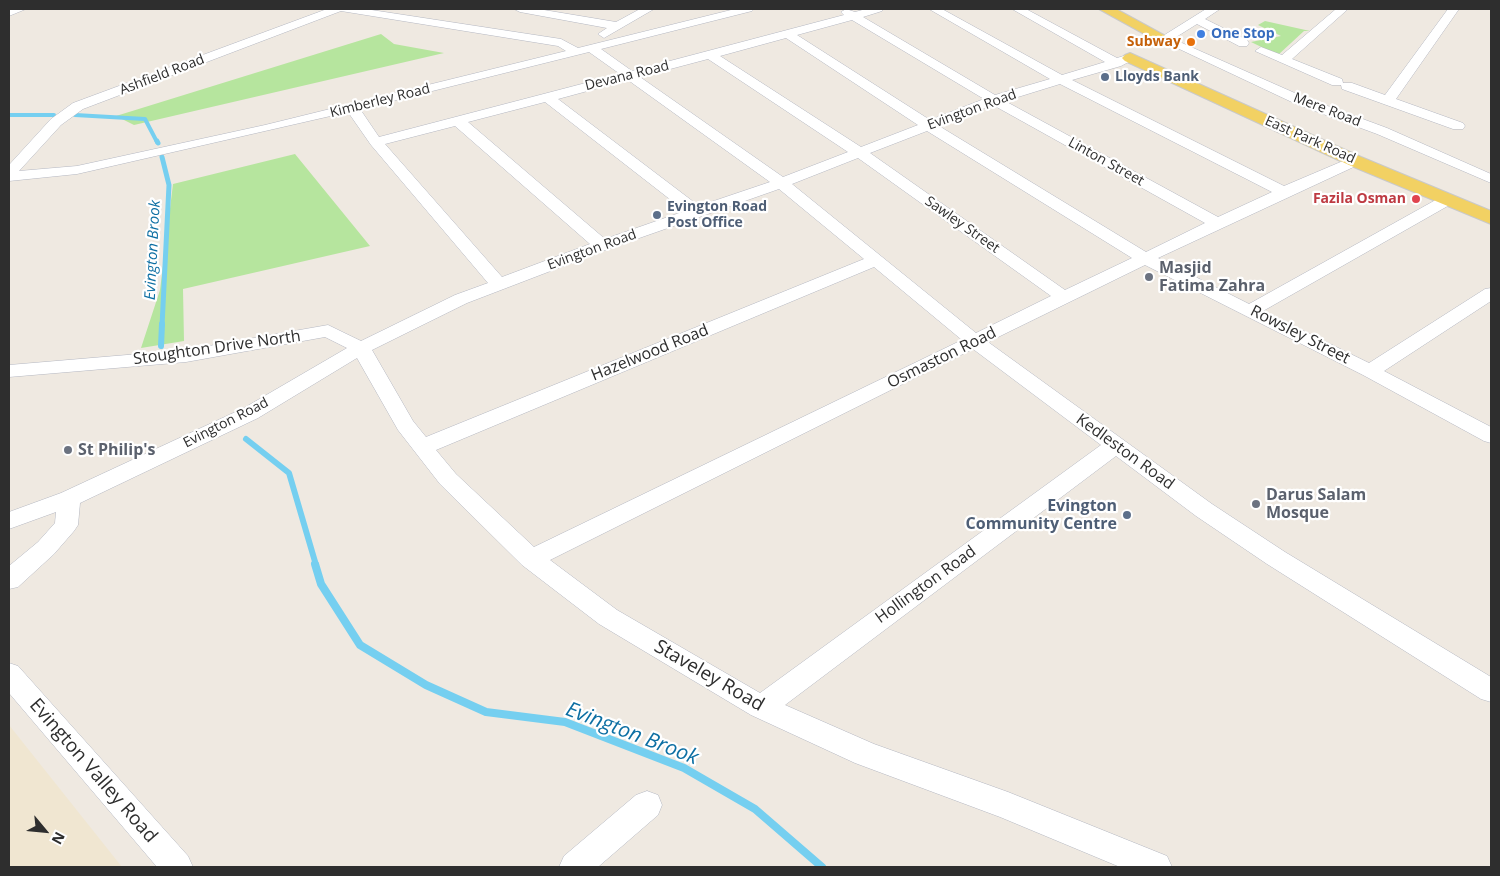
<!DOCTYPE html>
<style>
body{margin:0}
#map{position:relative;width:1500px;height:876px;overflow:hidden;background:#efe9e1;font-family:"Open Sans",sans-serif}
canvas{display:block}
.frame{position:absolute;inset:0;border:10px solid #2e2e2e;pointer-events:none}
.north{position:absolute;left:20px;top:806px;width:50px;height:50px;-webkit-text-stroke:4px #fff;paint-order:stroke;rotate:118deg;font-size:14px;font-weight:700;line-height:20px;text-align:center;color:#2e2e2e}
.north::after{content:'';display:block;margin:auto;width:18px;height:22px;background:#2e2e2e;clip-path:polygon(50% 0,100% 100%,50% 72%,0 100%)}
</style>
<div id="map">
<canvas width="1500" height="876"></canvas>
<div class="frame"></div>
<div class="north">N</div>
</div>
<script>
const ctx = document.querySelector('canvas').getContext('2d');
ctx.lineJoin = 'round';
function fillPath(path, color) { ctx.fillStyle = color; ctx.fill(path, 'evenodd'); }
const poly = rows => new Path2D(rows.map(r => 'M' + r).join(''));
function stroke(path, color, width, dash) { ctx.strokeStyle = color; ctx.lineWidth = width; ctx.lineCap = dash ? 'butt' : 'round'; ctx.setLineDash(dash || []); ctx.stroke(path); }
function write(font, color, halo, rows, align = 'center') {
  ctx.font = font + ' "Open Sans",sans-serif'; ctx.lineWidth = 4.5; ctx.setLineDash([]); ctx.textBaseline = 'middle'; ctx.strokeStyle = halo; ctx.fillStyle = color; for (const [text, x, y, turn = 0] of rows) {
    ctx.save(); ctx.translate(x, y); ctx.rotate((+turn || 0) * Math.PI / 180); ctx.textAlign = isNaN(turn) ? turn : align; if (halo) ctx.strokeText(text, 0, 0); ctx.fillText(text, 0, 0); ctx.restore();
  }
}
fillPath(poly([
 [9,725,122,867,9,867]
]), '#f0e6d1');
fillPath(poly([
 [1265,21,1310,31,1304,31,1278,55,1251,42,1281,36,1258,25],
 [381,34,394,44,444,53,134,125,116,116],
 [295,154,370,246,183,289,184,341,141,348,160,290,173,184]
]), '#b6e59e');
stroke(poly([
 [9,115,54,115],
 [75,115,145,119,157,142]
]), '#75cff0', 4);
stroke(poly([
 [157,141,158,143],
 [162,157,169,185,162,326]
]), '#75cff0', 5);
stroke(poly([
 [161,346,162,324],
 [246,439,289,473,316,565]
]), '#75cff0', 6);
stroke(poly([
 [315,564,321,584,360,645,426,685,486,712,565,722,684,768,755,809,822,867]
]), '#75cff0', 8);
const minor = poly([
 [9,9,26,9,9,16,9,9],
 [327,9,365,9,561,39,578,48,735,9,754,9,752,11,601,49,632,71,844,15,841,12,846,9,855,12,866,9,883,9,882,11,863,17,995,95,1050,79,929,9,942,9,1062,75,1105,62,1012,9,1026,9,1117,58,1130,54,1136,58,1121,66,1072,80,1284,186,1350,158,1360,158,1362,161,1360,164,1158,258,1249,304,1441,197,1453,197,1455,200,1453,203,1263,311,1369,363,1485,289,1491,288,1491,301,1384,371,1491,427,1491,443,1484,441,1363,375,1145,265,988,342,1212,504,1285,552,1491,677,1491,702,1481,699,1267,564,1196,516,1116,456,785,705,874,744,1008,792,1167,856,1172,867,1120,867,1000,817,855,763,751,715,599,624,522,565,440,484,398,430,357,358,258,418,80,503,78,525,74,531,54,554,18,587,9,589,9,566,38,542,55,523,56,512,9,529,9,512,61,493,244,408,347,348,325,337,186,362,9,377,9,365,186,350,328,325,361,341,455,295,488,283,371,145,348,112,77,174,9,181,9,165,51,119,73,103,327,9],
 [341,11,558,46,566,51,265,125,77,166,19,171,61,125,83,109,341,11],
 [852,20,984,99,930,120,797,35,852,20],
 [786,38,918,125,861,147,720,56,786,38],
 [589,52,620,74,379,137,360,109,589,52],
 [708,59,848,152,783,177,640,77,708,59],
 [628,80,770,182,699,206,558,99,628,80],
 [1060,84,1272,192,1218,217,1005,101,1060,84],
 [545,102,685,211,605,239,468,122,545,102],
 [993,105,1205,223,1146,252,939,126,993,105],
 [455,126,590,244,502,277,385,144,455,126],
 [927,131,1132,258,1065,290,870,153,927,131],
 [858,158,1051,296,976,333,792,184,858,158],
 [779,189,864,259,426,437,413,421,372,350,467,303,608,249,779,189],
 [874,267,962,340,534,547,456,474,436,450,874,267],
 [973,349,1101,445,760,693,617,610,550,560,973,349],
 [514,9,538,9,616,22,640,9,654,9,604,38,598,34,607,28,520,12,514,9],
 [1206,9,1220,9,1205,19,1247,40,1249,43,1247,46,1239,46,1197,24,1173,39,1306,98,1387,128,1491,174,1491,183,1377,134,1296,104,1158,39,1206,9],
 [1336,9,1348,9,1292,59,1342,79,1343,83,1352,83,1385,95,1448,9,1459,9,1396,99,1463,123,1465,126,1463,129,1453,129,1342,89,1341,85,1332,85,1255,51,1261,47,1282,55,1336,9],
 [9,663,18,666,188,856,193,867,157,867,9,693,9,663],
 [647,791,658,795,662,805,658,815,598,867,559,867,564,856,636,795,647,791]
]);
const major = poly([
 [1099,9,1116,9,1171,39,1164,43,1159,42,1099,9],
 [1130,53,1361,157,1491,211,1491,224,1349,165,1125,61,1122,58,1125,55,1130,53]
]);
stroke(minor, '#b4b7c1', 1);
stroke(major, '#c9c9c9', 2);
fillPath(minor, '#fff');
fillPath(major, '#f2d163');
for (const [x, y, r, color] of [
 [1201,34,5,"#3f7fe0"],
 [1191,42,5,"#e8710a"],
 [1105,77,5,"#5c6f8a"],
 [1416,199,5,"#e0444e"],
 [657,215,5,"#5c6f8a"],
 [1149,277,5,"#6b7280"],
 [68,450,5,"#6b7280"],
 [1256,504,5,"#6b7280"],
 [1127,515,5,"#5c6f8a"]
]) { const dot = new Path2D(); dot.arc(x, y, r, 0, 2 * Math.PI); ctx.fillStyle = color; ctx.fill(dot); stroke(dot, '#fff', 2); }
write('bold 14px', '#366cbe', '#fff', [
 ["One Stop",1211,34]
], 'left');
write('bold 14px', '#c56008', '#fff', [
 ["Subway",1181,42]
], 'right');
write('14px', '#2e2e2e', '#fff', [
 ["Ashfield Road",162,75,-21],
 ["Devana Road",627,76,-14],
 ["Kimberley Road",380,101,-14],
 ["Evington Road",972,110,-20],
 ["Mere Road",1327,110,21],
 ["East Park Road",1310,140,24],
 ["Linton Street",1106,162,29],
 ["Sawley Street",962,225,35],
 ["Evington Road",592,250,-20],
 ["Evington Road",226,423,-27]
]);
write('bold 14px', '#4e5e75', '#fff', [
 ["Lloyds Bank",1115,77],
 ["Evington Road",667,207],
 ["Post Office",667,223]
], 'left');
write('bold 14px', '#be3a42', '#fff', [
 ["Fazila Osman",1406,199]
], 'right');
write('italic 15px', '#0d6fa3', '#fff', [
 ["Evington Brook",153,250,-87]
]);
write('bold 16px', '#5b616d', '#fff', [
 ["Masjid",1159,268],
 ["Fatima Zahra",1159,286],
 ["St Philip's",78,450],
 ["Darus Salam",1266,495],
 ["Mosque",1266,513]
], 'left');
write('16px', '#2e2e2e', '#fff', [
 ["Rowsley Street",1300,335,27],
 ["Stoughton Drive North",217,348,-8],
 ["Hazelwood Road",650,353,-22],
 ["Osmaston Road",942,358,-26],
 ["Kedleston Road",1125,452,36],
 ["Hollington Road",926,585,-36]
]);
write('bold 16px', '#4e5e75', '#fff', [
 ["Evington",1117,506],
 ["Community Centre",1117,524]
], 'right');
write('19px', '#2e2e2e', '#fff', [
 ["Staveley Road",709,676,30],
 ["Evington Valley Road",93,771,49]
]);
write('italic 21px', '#0d6fa3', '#fff', [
 ["Evington Brook",632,734,21]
]);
</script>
